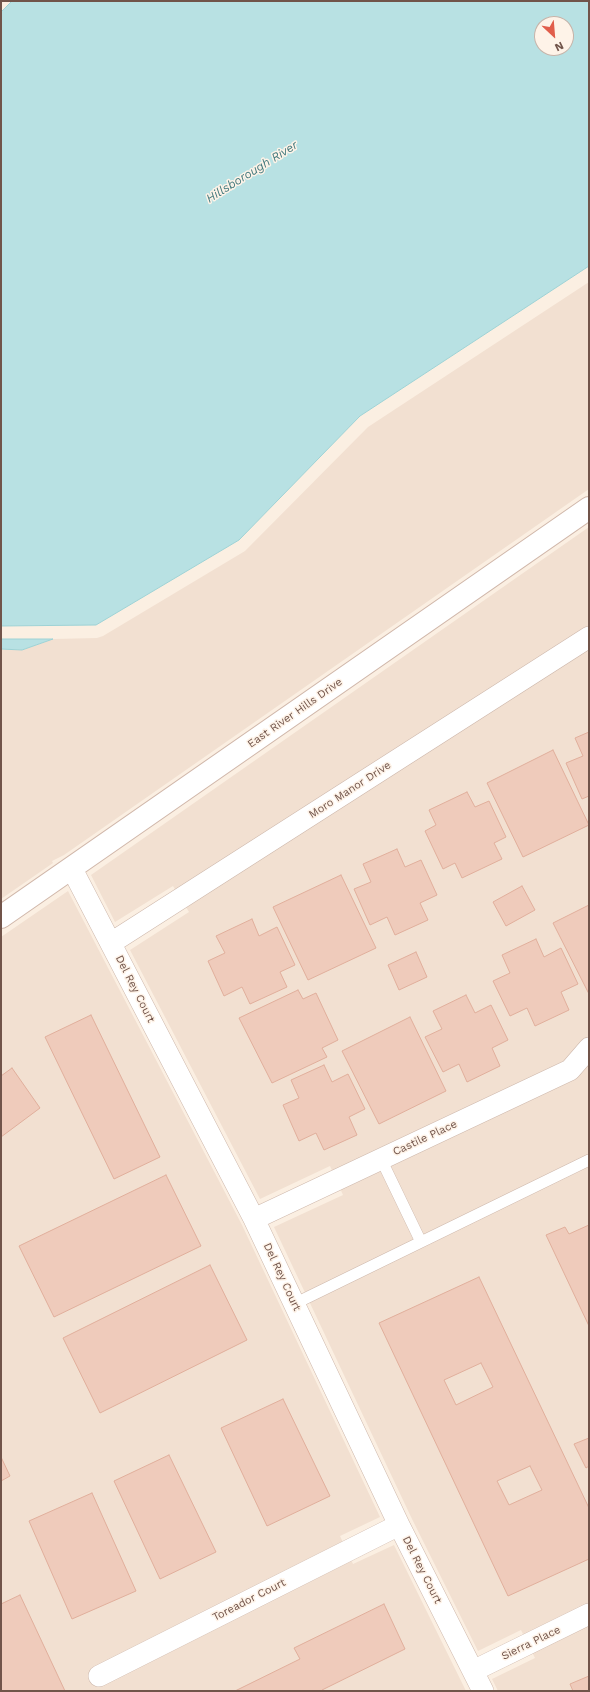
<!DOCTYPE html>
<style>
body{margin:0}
#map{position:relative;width:590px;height:1692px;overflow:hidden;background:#fbefe2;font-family:"Work Sans",sans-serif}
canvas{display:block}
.frame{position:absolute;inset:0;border:2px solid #71544a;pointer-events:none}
.north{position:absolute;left:534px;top:16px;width:40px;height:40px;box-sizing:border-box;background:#fef3e8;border:1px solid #c6b3a9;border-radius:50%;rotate:154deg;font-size:11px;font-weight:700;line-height:16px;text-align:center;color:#71544a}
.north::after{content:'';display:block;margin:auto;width:14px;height:18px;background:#e15e4b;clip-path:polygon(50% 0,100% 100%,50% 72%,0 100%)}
</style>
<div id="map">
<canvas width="590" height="1692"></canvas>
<div class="frame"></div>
<div class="north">N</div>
</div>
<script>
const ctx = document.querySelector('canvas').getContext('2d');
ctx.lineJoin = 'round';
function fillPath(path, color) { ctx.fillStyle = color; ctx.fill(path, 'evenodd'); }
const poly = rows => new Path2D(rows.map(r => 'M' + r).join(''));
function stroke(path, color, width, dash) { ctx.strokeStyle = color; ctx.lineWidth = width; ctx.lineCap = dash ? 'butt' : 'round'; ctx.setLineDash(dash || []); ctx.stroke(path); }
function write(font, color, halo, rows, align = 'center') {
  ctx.font = font + ' "Work Sans",sans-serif'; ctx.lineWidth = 3; ctx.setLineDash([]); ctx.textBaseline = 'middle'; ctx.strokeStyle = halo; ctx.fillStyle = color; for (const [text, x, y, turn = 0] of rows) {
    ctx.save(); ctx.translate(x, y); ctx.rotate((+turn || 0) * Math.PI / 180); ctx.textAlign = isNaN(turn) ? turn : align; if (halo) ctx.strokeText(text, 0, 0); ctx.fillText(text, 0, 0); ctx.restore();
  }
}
fillPath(poly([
 [589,282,589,489,64,855,52,861,53,863,1,899,1,649,22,650,53,639,97,638,103,636,245,551,368,427],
 [589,527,589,1691,498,1691,492,1679,535,1658,521,1630,478,1651,412,1519,274,1227,343,1195,330,1166,260,1199,130,950,189,912,173,886,115,922,91,875],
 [68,891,242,1225,380,1517,340,1536,353,1564,394,1545,466,1691,1,1691,1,937]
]), '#f2e0d1');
const water = poly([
 [12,1,589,1,589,266,360,416,239,540,96,625,1,626,1,12,12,1],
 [542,24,566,24,566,48,542,48,542,24],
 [1,639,53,639,22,650,1,649,1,639]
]);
fillPath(water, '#b8e1e3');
stroke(water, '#9ed2d5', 1);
const building = poly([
 [589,732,589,796,582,799,566,763,583,756,575,738,589,732],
 [553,750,589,825,523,857,487,783,553,750],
 [467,792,475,807,489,801,506,837,494,843,502,859,462,878,455,863,443,869,425,831,436,825,429,810,467,792],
 [397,849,405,867,421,860,437,895,420,903,428,920,395,935,387,917,370,925,354,889,371,882,363,864,397,849],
 [341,875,376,948,308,980,273,907,341,875],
 [522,886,535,910,506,926,493,902,522,886],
 [589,905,589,994,553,923,589,905],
 [252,919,259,936,277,927,295,965,280,972,287,987,250,1004,242,987,224,996,208,961,225,953,216,936,252,919],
 [536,939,544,957,561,948,578,984,561,992,569,1010,535,1026,527,1008,510,1016,493,981,510,973,502,955,536,939],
 [416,952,427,977,399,990,388,965,416,952],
 [298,990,303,999,316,993,338,1040,322,1048,327,1057,272,1083,239,1018,298,990],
 [466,995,475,1013,491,1005,508,1040,492,1048,500,1066,467,1082,459,1064,443,1072,425,1037,442,1029,433,1011,466,995],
 [91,1015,160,1157,114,1179,45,1037,91,1015],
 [410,1017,446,1091,379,1124,342,1051,410,1017],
 [324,1065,332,1082,348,1074,365,1109,349,1117,357,1135,324,1150,316,1133,299,1141,283,1105,299,1098,291,1080,324,1065],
 [12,1068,40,1108,1,1137,1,1076,12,1068],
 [166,1175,201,1246,54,1317,19,1246,166,1175],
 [589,1225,589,1326,546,1235,565,1227,569,1234,589,1225],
 [210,1265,247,1340,100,1413,63,1338,210,1265],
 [479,1277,589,1508,589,1559,508,1596,379,1323,479,1277],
 [481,1363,493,1387,456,1405,444,1380,481,1363],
 [530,1466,542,1490,509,1505,497,1481,530,1466],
 [283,1399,330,1496,267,1526,221,1428,283,1399],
 [589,1438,589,1466,586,1468,574,1444,589,1438],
 [169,1455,216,1552,160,1579,114,1481,169,1455],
 [1,1457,10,1476,1,1481,1,1457],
 [92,1493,136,1591,72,1619,29,1521,92,1493],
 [20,1595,65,1691,1,1691,1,1604,20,1595],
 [384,1604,405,1649,322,1690,323,1691,235,1691,300,1659,294,1648,384,1604],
 [589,1676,589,1691,573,1691,570,1684,589,1676]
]);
fillPath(building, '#efcbbb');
stroke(building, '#e1af9c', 1);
const lane = poly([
 [381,1159,421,1242],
 [294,1304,589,1160]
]);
const street = poly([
 [72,869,254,1219,399,1525,483,1691],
 [111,943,589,637],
 [254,1219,570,1070,589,1048],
 [473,1671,589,1614],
 [99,1676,399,1525]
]);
const secondary = poly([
 [1,917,589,508]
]);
stroke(lane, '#ceb8ac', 12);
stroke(street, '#ceb8ac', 22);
stroke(secondary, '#d0b7aa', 24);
stroke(lane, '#fff', 11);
stroke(street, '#fff', 21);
stroke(secondary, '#fff', 22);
write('11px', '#71544a', '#fef3e8', [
 ["East River Hills Drive",295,713,-35],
 ["Moro Manor Drive",350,790,-33],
 ["Del Rey Court",135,989,63],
 ["Castile Place",425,1138,-25],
 ["Del Rey Court",282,1277,65],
 ["Del Rey Court",422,1570,63],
 ["Toreador Court",249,1600,-27],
 ["Sierra Place",531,1643,-26]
]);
write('italic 12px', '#42797d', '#fef3e8', [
 ["Hillsborough River",252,172,-32]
]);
</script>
